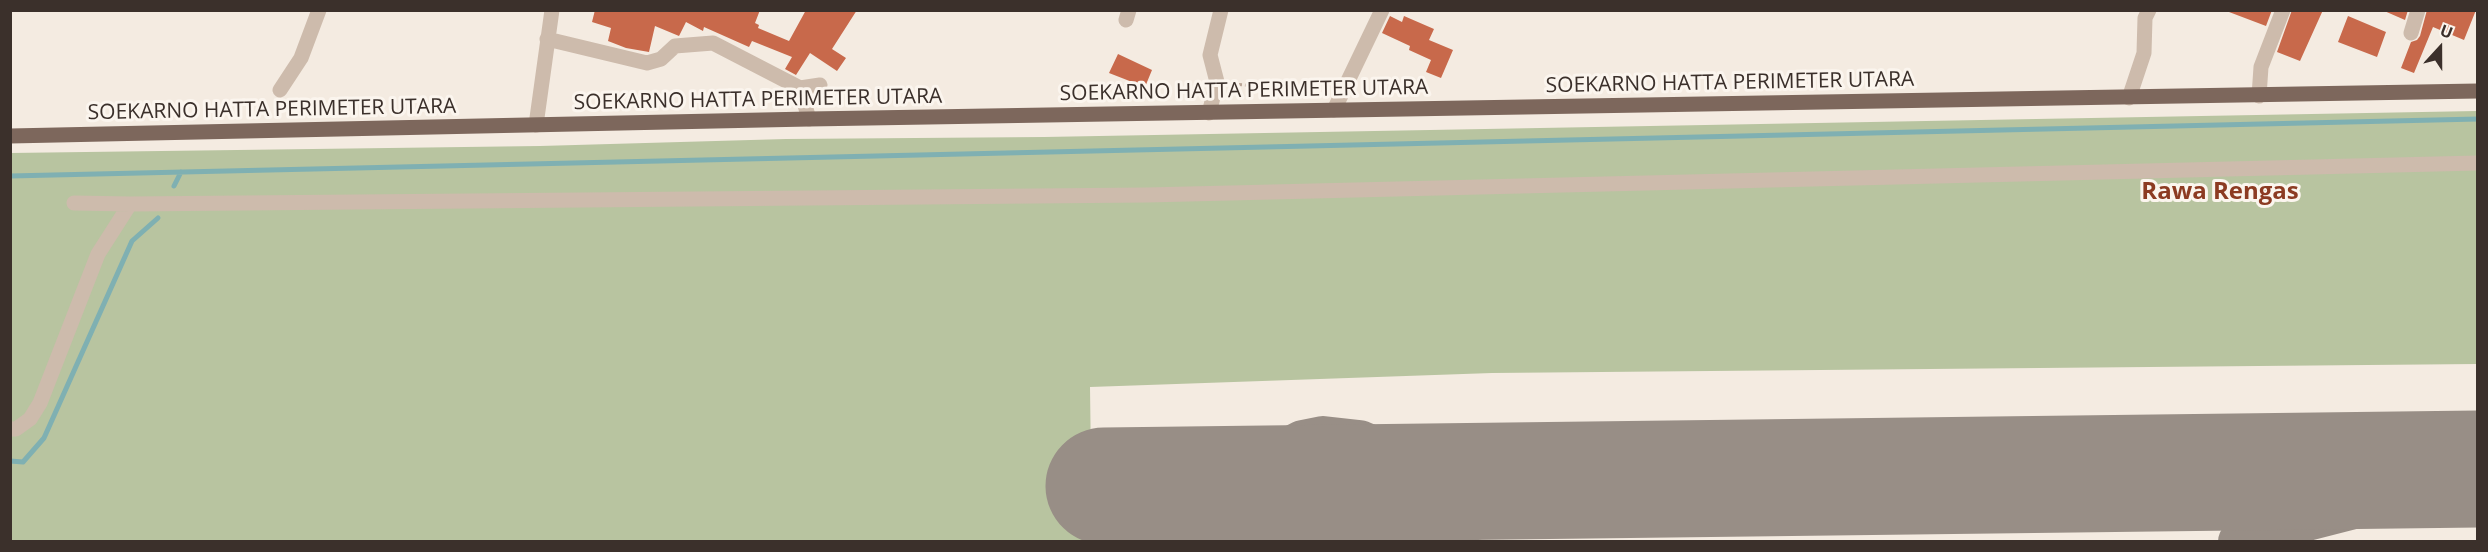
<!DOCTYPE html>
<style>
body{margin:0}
#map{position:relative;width:2488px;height:552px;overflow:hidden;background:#f4ebe1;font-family:"Open Sans",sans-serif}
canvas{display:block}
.frame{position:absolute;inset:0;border:12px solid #3b302b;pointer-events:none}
.north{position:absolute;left:2410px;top:18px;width:60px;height:60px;-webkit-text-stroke:4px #fbf5ee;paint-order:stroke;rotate:21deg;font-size:16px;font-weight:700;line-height:24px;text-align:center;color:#3b302b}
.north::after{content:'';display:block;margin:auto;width:21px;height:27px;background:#3b302b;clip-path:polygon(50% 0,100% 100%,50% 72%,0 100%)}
</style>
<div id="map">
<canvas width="2488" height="552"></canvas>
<div class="frame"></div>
<div class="north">U</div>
</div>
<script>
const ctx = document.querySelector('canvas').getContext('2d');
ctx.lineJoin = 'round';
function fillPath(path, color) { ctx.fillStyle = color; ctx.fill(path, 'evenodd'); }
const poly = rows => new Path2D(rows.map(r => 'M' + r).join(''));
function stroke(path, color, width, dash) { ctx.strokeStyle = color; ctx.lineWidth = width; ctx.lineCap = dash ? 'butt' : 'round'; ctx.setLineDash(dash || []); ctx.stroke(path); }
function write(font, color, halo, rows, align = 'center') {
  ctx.font = font + ' "Open Sans",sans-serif'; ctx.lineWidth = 6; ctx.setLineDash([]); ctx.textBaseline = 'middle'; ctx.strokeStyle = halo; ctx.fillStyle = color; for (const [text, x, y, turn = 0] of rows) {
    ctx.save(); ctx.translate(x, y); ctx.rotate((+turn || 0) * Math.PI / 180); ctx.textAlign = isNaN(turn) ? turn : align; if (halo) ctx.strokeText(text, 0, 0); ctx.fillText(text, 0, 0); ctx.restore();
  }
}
fillPath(poly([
 [2477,111,2477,364,1492,373,1090,387,1092,541,11,541,10,153,540,146,786,139,1044,137]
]), '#b8c4a0');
stroke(poly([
 [10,176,2478,119],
 [174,186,181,172],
 [10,461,23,462,44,438,132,241,158,218]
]), '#7fb0b2', 5);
stroke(poly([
 [1238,542,1240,506,1247,489,1256,475,1268,461,1303,443,1323,439,1359,443,1373,449,1407,471,1436,478,1533,479],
 [1388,542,1475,517,1559,499,1732,478],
 [2241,542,2299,520,2385,498,2478,481]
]), '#988e86', 46);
stroke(poly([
 [1104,486,2478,469]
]), '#988e86', 117);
fillPath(poly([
 [595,10,760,10,755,23,759,25,758,28,789,41,806,10,857,10,832,49,846,58,837,71,810,53,796,75,785,69,792,57,752,41,749,47,704,27,703,31,686,22,679,36,655,26,649,52,626,48,608,41,611,28,592,22],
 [2229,10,2272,10,2266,26,2229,12],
 [2292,10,2323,10,2300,61,2277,52],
 [2382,10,2408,10,2405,20],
 [2427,10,2476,10,2464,40,2433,27,2414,73,2401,68,2411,42,2417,40,2420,36],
 [1390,16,1402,22,1404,16,1434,29,1429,40,1453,50,1441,78,1426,72,1431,60,1409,50,1410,46,1382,33],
 [2348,16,2386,32,2377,57,2338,42],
 [1118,54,1152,70,1145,87,1109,73]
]), '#c8694b');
stroke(poly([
 [1233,84,1267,87,1328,86]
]), '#b9a596', 3, [3, 3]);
stroke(poly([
 [1126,20,1129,10],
 [2411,33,2418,10],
 [547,39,647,63,661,59,675,46,713,43,800,88,820,85],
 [800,88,809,119],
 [280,90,301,58,319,10],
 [2259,96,2261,67,2283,10],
 [2129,98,2144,53,2145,18,2149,10],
 [1334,110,1382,10],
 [1209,113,1217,82,1210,55,1221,10],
 [536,125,552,10],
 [74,203,130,204],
 [10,429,16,429,30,419,40,403,98,254,130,204,1147,195,2478,163]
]), '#cdbbac', 15);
stroke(poly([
 [10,136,809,119,2478,91]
]), '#7d675c', 15);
write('21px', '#3b302b', '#fbf5ee', [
 ["SOEKARNO HATTA PERIMETER UTARA",1730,83,-1],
 ["SOEKARNO HATTA PERIMETER UTARA",1244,91,-1],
 ["SOEKARNO HATTA PERIMETER UTARA",758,100,-1],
 ["SOEKARNO HATTA PERIMETER UTARA",272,110,-1]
]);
write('bold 24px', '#8c3b22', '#fbf5ee', [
 ["Rawa Rengas",2220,192]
]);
</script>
